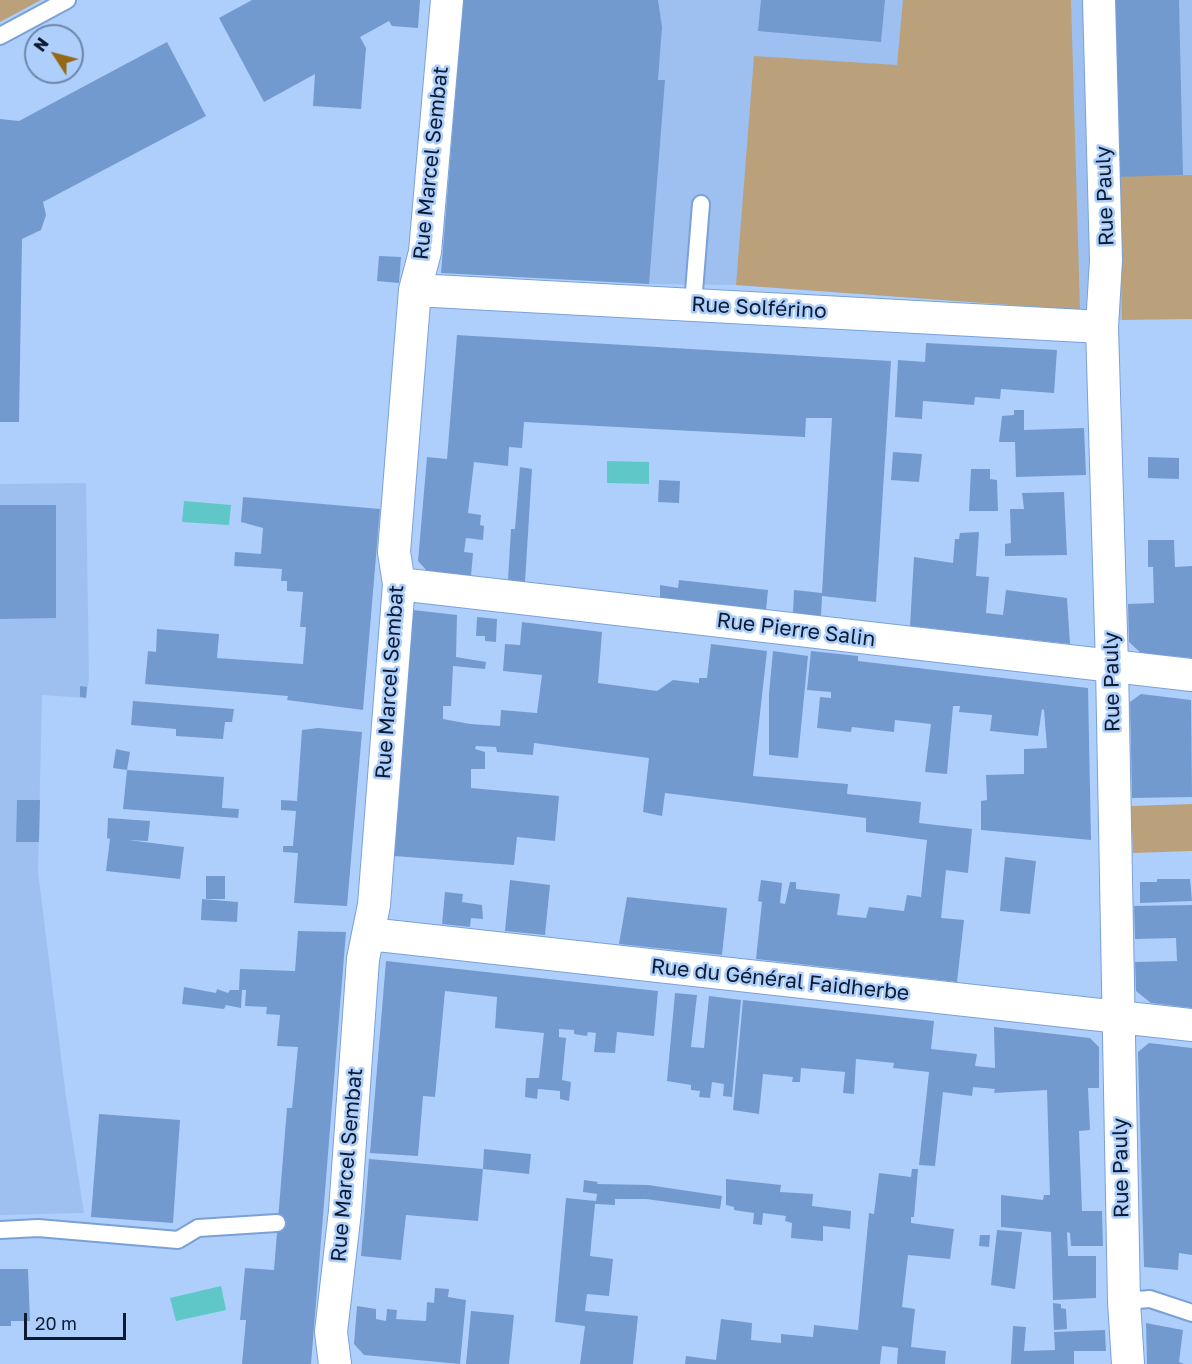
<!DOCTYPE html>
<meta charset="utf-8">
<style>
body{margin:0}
#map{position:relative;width:1192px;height:1364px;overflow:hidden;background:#aecffc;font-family:"Golos Text",sans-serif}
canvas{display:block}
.north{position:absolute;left:24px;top:24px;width:60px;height:60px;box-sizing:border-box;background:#aecffc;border:2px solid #6d87aa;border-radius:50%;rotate:306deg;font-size:16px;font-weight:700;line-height:24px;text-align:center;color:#0c1b30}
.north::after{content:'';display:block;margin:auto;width:21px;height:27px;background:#956815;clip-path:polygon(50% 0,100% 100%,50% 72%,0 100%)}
.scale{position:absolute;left:24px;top:1313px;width:102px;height:27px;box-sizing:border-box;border:3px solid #0c1b30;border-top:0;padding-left:8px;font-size:18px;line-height:21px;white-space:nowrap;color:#0c1b30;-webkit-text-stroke:4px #aecffc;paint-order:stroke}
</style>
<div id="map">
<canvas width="1192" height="1364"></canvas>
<div class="north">N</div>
<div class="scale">20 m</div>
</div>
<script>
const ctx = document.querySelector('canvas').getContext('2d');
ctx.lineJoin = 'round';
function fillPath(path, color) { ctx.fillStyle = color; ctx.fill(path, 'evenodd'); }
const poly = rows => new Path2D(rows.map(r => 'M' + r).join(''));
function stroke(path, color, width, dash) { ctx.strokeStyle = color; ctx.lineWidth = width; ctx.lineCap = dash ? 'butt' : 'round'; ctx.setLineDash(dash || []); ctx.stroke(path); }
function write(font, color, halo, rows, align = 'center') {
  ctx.font = font + ' "Golos Text",sans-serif'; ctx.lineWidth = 5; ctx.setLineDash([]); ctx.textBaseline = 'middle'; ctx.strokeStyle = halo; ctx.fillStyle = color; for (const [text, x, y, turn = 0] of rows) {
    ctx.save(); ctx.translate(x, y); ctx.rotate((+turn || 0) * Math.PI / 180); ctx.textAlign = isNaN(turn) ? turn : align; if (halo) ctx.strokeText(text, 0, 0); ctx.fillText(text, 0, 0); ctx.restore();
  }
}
fillPath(poly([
 [548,0,1192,0,1192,318,1122,320,1080,310,736,285,649,284,526,277],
 [86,483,89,678,86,698,42,695,38,872,66,1097,84,1213,0,1215,0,484]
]), '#9dc0f0');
fillPath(poly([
 [0,0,41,0,0,22],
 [903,0,1071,0,1080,310,736,285,754,56,897,65],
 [1192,175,1192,319,1122,320,1119,176],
 [1192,804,1192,851,1133,853,1131,806]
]), '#baa17c');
fillPath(poly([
 [607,461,649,462,649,484,607,483],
 [184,501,231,505,229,525,182,522],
 [221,1286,226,1310,176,1321,170,1298]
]), '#5fc7c8');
fillPath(poly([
 [252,0,420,0,418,28,392,26,389,21,360,37,366,48,361,109,313,106,315,74,264,102,219,18],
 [463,0,658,0,662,27,658,80,665,80,649,284,441,273],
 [761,0,885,0,881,42,758,31],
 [1113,0,1179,0,1183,175,1116,177],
 [167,42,206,116,43,202,46,215,41,230,22,239,19,422,0,422,0,119,19,121],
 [379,256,401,257,399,283,377,281],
 [457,335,891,361,876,602,822,596,821,616,793,613,794,590,822,593,832,418,806,418,805,437,524,422,522,448,509,447,508,466,474,462,468,513,481,515,480,525,484,526,483,540,466,538,464,552,473,553,471,576,427,571,418,561,427,457,447,459],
 [926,343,1057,350,1054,393,1001,389,1000,399,975,397,974,405,923,401,922,419,895,417,898,360,925,362],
 [1014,410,1024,410,1024,430,1084,428,1086,475,1016,477,1015,442,999,442,1002,416,1014,415],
 [893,452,922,454,919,482,891,480],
 [1148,457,1179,458,1179,479,1148,478],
 [520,467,532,469,525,582,508,580,511,529,515,529],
 [971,469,990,469,990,479,997,480,998,511,969,511],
 [659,480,680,481,679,503,658,502],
 [1064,492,1067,555,1005,556,1005,544,1011,543,1010,509,1024,509,1022,493],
 [243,497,380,509,363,710,287,700,288,696,145,684,148,651,156,652,157,629,219,634,217,658,303,664,306,627,300,627,303,592,287,591,287,581,281,581,282,569,234,566,235,552,261,554,263,528,241,522],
 [0,505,56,505,56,618,0,619],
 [979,532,976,576,989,577,986,613,1003,615,1006,590,1067,598,1070,644,910,626,914,557,953,563,955,539,959,539,960,533],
 [1148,540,1174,540,1175,567,1192,566,1192,658,1141,653,1129,642,1128,604,1154,603,1153,567,1148,567],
 [679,580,768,590,766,610,660,598,660,585,678,588],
 [413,610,457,615,456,657,486,662,485,669,453,666,451,706,443,706,443,719,470,724,500,726,501,710,537,713,542,675,503,671,505,644,520,645,522,622,602,632,598,683,657,691,673,680,699,683,699,678,707,678,711,644,767,651,753,776,848,784,847,794,921,802,919,823,972,829,968,873,946,870,941,918,964,920,957,982,756,959,762,902,758,901,761,880,782,883,780,903,785,904,790,882,796,882,796,889,840,894,837,915,866,918,869,907,904,911,907,895,921,897,927,840,866,832,866,818,665,793,662,816,643,812,649,758,534,743,533,755,497,752,496,747,476,746,475,749,485,752,485,769,471,769,471,788,559,796,555,841,517,837,514,865,394,856],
 [477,617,497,619,496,642,485,641,485,636,476,636],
 [773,651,808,656,798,758,769,755,769,694],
 [811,651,858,656,858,661,1088,688,1091,840,981,830,981,801,987,800,986,775,1024,774,1024,749,1047,748,1044,710,1042,709,1038,736,990,731,992,715,959,712,960,706,953,706,947,774,925,772,931,724,895,720,894,732,852,727,851,732,817,728,820,697,831,698,831,692,807,690],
 [80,686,87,687,86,698,80,697],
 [1141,694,1191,700,1192,797,1132,798,1130,702],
 [133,701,234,709,232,722,225,722,223,739,176,736,176,729,131,725],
 [318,728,362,732,347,906,294,903,298,853,283,852,283,846,293,846,296,811,281,810,281,800,297,801,302,730],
 [116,749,130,752,127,770,113,768],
 [127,770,224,777,222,808,239,809,238,818,123,809],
 [17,800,40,800,39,842,16,842],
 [108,818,150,821,148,841,128,840,184,847,180,879,106,871,110,839,107,838],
 [1005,857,1036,861,1030,914,1000,911],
 [206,876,225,876,225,899,206,899],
 [1157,879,1190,879,1192,901,1140,903,1140,882,1157,882],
 [510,880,550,885,545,935,505,931],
 [445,892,463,894,462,902,482,905,483,919,471,918,470,927,442,924],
 [627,897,727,908,722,955,619,944],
 [202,899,238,902,237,922,201,920],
 [1192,905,1192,1008,1151,1003,1136,991,1135,962,1177,961,1176,938,1135,939,1134,906],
 [298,931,346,932,311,1364,242,1364,246,1320,240,1320,245,1268,274,1270,287,1108,292,1108,298,1047,277,1046,280,1015,266,1014,267,1007,245,1006,246,990,242,990,241,1008,226,1005,224,1009,182,1004,184,987,216,993,217,989,228,993,230,990,239,990,240,969,295,971],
 [386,961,658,991,654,1036,617,1032,615,1053,594,1052,596,1033,588,1032,587,1036,574,1034,574,1030,559,1029,559,1037,566,1038,562,1080,571,1082,569,1101,560,1099,560,1091,538,1089,537,1099,525,1097,526,1078,539,1078,544,1033,495,1028,497,997,445,991,435,1097,423,1096,418,1156,370,1153],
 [675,993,697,995,691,1047,704,1048,709,996,741,1000,732,1097,723,1096,724,1084,712,1082,710,1098,699,1097,700,1091,691,1090,691,1085,667,1081],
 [743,1000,934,1021,931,1049,977,1054,975,1066,995,1068,994,1027,1090,1038,1099,1047,1099,1088,1088,1088,1090,1130,1079,1131,1082,1211,1102,1211,1103,1246,1071,1246,1070,1233,1067,1232,1068,1256,1096,1256,1096,1298,1053,1300,1051,1232,1001,1227,1001,1195,1043,1200,1044,1195,1050,1195,1047,1090,994,1093,995,1089,973,1087,972,1096,943,1092,935,1166,919,1165,929,1072,893,1068,894,1063,856,1059,854,1094,843,1093,845,1072,801,1068,800,1082,792,1082,793,1077,763,1074,759,1114,733,1110],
 [1149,1043,1192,1048,1192,1255,1179,1253,1178,1270,1144,1267,1138,1052],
 [99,1114,180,1120,173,1223,91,1217],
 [484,1149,531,1154,529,1174,483,1169],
 [369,1159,483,1169,478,1221,406,1215,401,1260,361,1256],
 [912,1169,918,1169,914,1217,911,1217,911,1223,954,1229,950,1259,908,1255,902,1307,915,1309,911,1347,946,1351,945,1364,897,1364,898,1348,882,1346,880,1364,685,1364,686,1356,716,1360,721,1319,752,1323,751,1340,781,1343,781,1334,813,1337,814,1325,858,1330,869,1213,874,1214,879,1173,911,1177],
 [726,1179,781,1185,780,1192,813,1194,812,1206,851,1211,850,1229,823,1226,823,1241,791,1238,792,1223,785,1221,786,1216,763,1213,762,1225,753,1224,754,1213,734,1210,734,1207,726,1205],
 [584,1180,598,1182,597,1184,648,1185,722,1196,720,1209,646,1199,615,1199,615,1205,595,1204,590,1256,613,1259,609,1296,587,1294,585,1311,638,1316,633,1364,580,1364,585,1326,555,1322,566,1198,596,1201,597,1194,583,1192],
 [997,1230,1022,1232,1015,1289,991,1285],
 [980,1235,990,1235,989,1247,979,1246],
 [0,1269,28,1269,30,1321,11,1321,11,1326,0,1326],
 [435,1288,449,1289,448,1297,466,1300,460,1364,364,1355,354,1344,357,1306,376,1309,376,1319,386,1321,387,1309,397,1310,396,1319,426,1321,427,1302,434,1303],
 [1053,1303,1061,1304,1061,1308,1066,1309,1067,1329,1054,1330],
 [471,1311,514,1315,509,1364,466,1364],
 [1146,1323,1183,1330,1179,1362,1184,1364,1147,1364],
 [1013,1326,1026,1327,1024,1351,1055,1350,1054,1332,1105,1330,1106,1351,1074,1351,1074,1364,1011,1364]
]), '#739acf');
const lane = poly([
 [0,36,67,0],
 [693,304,701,204],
 [0,1230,38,1228,178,1240,198,1228,277,1223],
 [1124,1301,1150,1299,1192,1313]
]);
const street = poly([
 [1099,0,1106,260,1102,327,1112,666,1124,1301,1128,1364],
 [415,290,1102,327],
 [399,584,1192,675],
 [369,934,1192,1025],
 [335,1364,331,1332,345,1211,363,959,374,905,399,584,394,552,401,464,415,290,425,252,447,0]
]);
stroke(lane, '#7aa1d7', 20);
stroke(street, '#7aa1d7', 34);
stroke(lane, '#fff', 16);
stroke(street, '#fff', 32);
write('21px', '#0c1b30', '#aecffc', [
 ["Rue Marcel Sembat",431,163,-84],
 ["Rue Pauly",1105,196,-92],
 ["Rue Solférino",759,308,3],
 ["Rue Pierre Salin",796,630,7],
 ["Rue Marcel Sembat",390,682,-86],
 ["Rue Pauly",1112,682,-91],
 ["Rue du Général Faidherbe",780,980,6],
 ["Rue Marcel Sembat",347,1165,-85],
 ["Rue Pauly",1121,1168,-91]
]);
</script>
